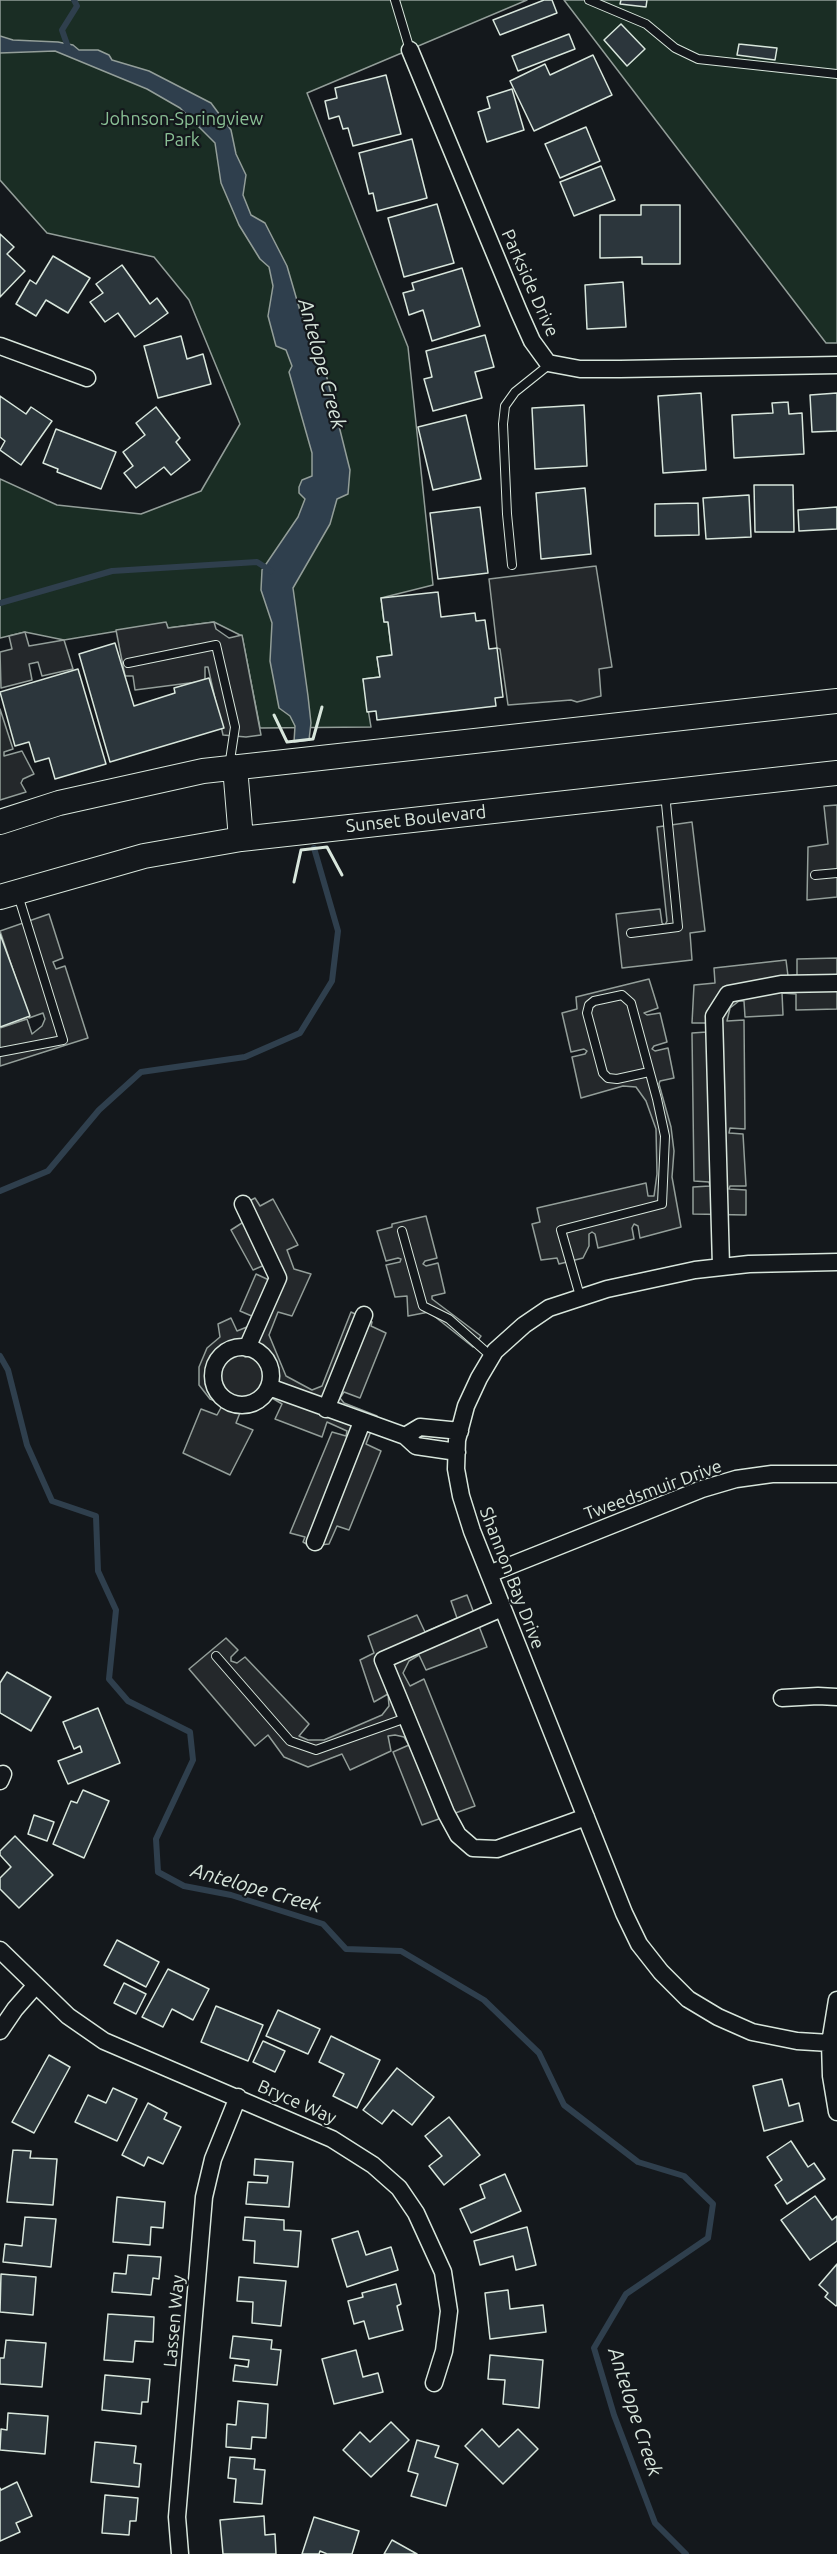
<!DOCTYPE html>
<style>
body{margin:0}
canvas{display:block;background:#14181c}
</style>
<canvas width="837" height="2554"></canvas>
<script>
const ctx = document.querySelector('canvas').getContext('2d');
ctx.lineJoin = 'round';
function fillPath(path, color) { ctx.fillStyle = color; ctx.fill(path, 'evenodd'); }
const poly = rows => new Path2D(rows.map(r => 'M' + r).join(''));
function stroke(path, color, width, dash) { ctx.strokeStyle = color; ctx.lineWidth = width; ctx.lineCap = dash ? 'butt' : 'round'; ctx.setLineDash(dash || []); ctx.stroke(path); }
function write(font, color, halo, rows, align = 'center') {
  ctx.font = font + ' Ubuntu,sans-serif'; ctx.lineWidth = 4.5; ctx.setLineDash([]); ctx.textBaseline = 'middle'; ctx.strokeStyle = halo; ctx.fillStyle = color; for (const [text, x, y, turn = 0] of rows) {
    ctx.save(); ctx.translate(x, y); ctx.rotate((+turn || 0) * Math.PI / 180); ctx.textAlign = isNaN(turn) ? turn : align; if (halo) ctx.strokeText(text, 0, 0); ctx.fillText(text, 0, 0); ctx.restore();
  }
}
const green = poly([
 [0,0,527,0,307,93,408,347,433,585,381,598,384,622,388,622,392,655,377,657,380,677,363,679,371,727,260,728,242,636,214,622,168,628,166,623,64,640,25,632,0,638,0,479,57,505,141,514,201,491,240,424,189,300,154,257,47,233,0,180,0,0],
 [564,0,837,0,837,343,826,343,564,0]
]);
fillPath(green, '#1a2d24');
stroke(green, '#939e99', 1.5);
const parking = poly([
 [596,566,612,667,599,669,601,696,577,702,571,700,508,705,500,649,497,648,489,579,596,566],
 [166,622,168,628,214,622,216,629,229,638,242,635,261,735,246,737,223,735,208,667,205,667,205,681,135,690,133,676,125,676,116,630,166,622],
 [25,632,29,646,64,640,73,669,42,676,38,662,29,664,32,680,1,688,0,652,12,649,9,636,25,632],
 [0,709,13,749,4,752,4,756,22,751,34,774,23,779,21,783,26,792,0,800,0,709],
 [837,805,837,897,807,900,808,847,828,844,824,806,837,805],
 [692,822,705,931,690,933,692,960,622,968,616,914,660,909,662,923,665,925,667,921,657,827,692,822],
 [49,914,63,958,53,962,56,969,65,966,88,1038,0,1066,0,1028,27,1019,32,1034,42,1026,45,1019,43,1013,29,1018,0,931,49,914],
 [837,958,837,1009,796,1010,796,994,782,993,783,1015,745,1017,744,1001,739,1001,730,1008,727,1021,744,1020,745,1129,730,1128,729,1133,743,1134,746,1186,730,1186,729,1189,746,1190,746,1215,693,1214,693,1187,710,1186,709,1182,694,1181,692,1033,707,1032,707,1023,692,1023,694,985,715,983,714,968,786,960,788,976,797,975,797,959,837,958],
 [649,979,658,1008,644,1013,647,1015,660,1013,667,1042,654,1046,652,1049,655,1051,668,1048,674,1078,660,1081,659,1084,671,1127,674,1151,672,1177,681,1227,640,1238,638,1226,634,1224,632,1228,634,1239,598,1248,595,1234,592,1232,589,1234,589,1246,583,1258,559,1264,557,1258,541,1260,532,1224,540,1222,537,1208,646,1183,648,1196,654,1196,657,1174,656,1129,646,1101,636,1087,623,1086,581,1098,572,1057,585,1054,587,1051,584,1049,571,1052,562,1013,577,1009,576,997,649,979],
 [255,1198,260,1206,273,1199,298,1245,287,1250,294,1269,311,1274,292,1316,278,1312,269,1335,286,1376,312,1390,322,1386,351,1312,372,1322,371,1326,386,1333,360,1398,344,1392,340,1398,344,1403,377,1416,366,1444,381,1451,349,1530,337,1526,329,1544,310,1546,303,1542,305,1537,290,1533,332,1432,346,1436,347,1431,327,1422,322,1437,275,1419,282,1404,267,1395,258,1404,241,1410,236,1423,253,1430,230,1475,183,1453,201,1409,217,1415,223,1404,210,1399,199,1385,199,1367,207,1348,220,1337,218,1324,231,1318,237,1331,252,1325,254,1317,240,1311,256,1274,269,1280,267,1264,253,1270,231,1230,245,1221,238,1207,255,1198],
 [426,1216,437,1258,425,1261,423,1264,426,1266,438,1263,445,1293,432,1296,432,1299,481,1336,473,1347,429,1312,408,1316,407,1296,395,1297,386,1265,400,1262,401,1259,398,1258,386,1261,377,1231,392,1227,392,1224,426,1216],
 [467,1595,487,1647,426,1670,419,1655,409,1661,403,1673,410,1686,424,1679,475,1806,422,1825,393,1752,409,1745,404,1737,395,1735,388,1736,391,1751,350,1770,342,1754,308,1767,284,1757,268,1735,255,1746,189,1669,226,1638,238,1650,231,1657,231,1661,237,1663,245,1657,309,1724,299,1736,308,1740,324,1740,382,1715,389,1706,388,1694,374,1702,360,1660,374,1653,368,1636,417,1615,425,1632,457,1618,451,1601,467,1595]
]);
fillPath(parking, '#24282b');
stroke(parking, '#939e99', 1.5);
const water = poly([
 [0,36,13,40,58,42,73,45,79,50,98,50,109,55,112,60,149,71,211,103,231,130,236,154,246,175,243,195,251,215,265,223,287,266,301,314,321,354,350,470,348,494,337,499,330,524,293,588,308,696,311,723,309,740,294,742,295,726,290,716,279,708,270,661,272,623,261,590,262,570,298,517,305,499,299,493,299,487,302,480,312,476,312,453,289,372,292,366,286,350,276,346,268,316,273,286,269,267,260,259,239,225,221,183,215,143,180,108,147,89,55,51,0,53,0,36]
]);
fillPath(water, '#2f3f4d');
stroke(water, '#939e99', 1.5);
stroke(poly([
 [69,50,62,30,77,6,74,0],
 [0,603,112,571,257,562,271,571],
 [0,1191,48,1171,99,1110,141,1072,245,1057,300,1033,332,981,338,931,314,848],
 [0,1356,8,1370,27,1445,52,1501,96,1516,98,1571,116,1610,109,1679,128,1701,190,1732,193,1760,156,1839,158,1872,184,1886,231,1895,323,1924,346,1949,401,1951,484,2000,539,2053,564,2105,638,2162,684,2176,713,2204,708,2238,626,2294,594,2348,614,2415,655,2523,686,2554]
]), '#2f3f4d', 6);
const building = poly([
 [544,0,552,0,557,13,500,35,493,20,544,0],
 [621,0,647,0,646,7,620,4,621,0],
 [621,24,645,49,627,66,604,40,621,24],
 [569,34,575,49,518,71,512,56,569,34],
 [739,44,777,48,775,60,737,55,739,44],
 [593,55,612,95,534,131,510,81,545,64,550,75,593,55],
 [386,75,401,134,353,146,348,128,343,129,339,116,329,119,325,101,337,98,335,88,386,75],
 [512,89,524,130,487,142,478,112,490,108,487,97,512,89],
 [586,127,600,161,560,178,545,144,586,127],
 [412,139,427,198,377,211,373,193,369,194,359,153,412,139],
 [601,166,615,200,574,216,560,182,601,166],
 [437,204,454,263,404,277,388,218,437,204],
 [641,205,680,205,680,264,642,264,642,257,600,258,600,215,641,215,641,205],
 [0,234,14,247,7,254,25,271,0,297,0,234],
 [53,256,90,278,68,313,46,300,36,316,16,304,30,280,36,284,53,256],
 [122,265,150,304,157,298,168,313,135,337,118,313,105,322,90,302,103,293,96,284,122,265],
 [462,268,480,326,432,341,423,310,409,315,403,293,414,290,412,283,462,268],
 [623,282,626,327,587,329,585,285,623,282],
 [485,335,494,367,475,372,482,398,433,411,424,379,432,377,426,351,485,335],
 [181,336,187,359,203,354,211,384,158,398,144,346,181,336],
 [701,393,706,470,663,473,658,396,701,393],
 [837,393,837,431,812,432,810,395,837,393],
 [0,396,26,414,31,407,52,421,21,465,0,450,5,441,0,437,0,396],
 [788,402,789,414,802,413,804,454,734,458,732,415,773,413,772,403,788,402],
 [584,405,587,466,535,469,532,408,584,405],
 [156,407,180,438,176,442,190,460,171,475,164,467,136,488,124,473,133,466,123,452,145,435,136,423,156,407],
 [466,415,481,479,433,490,418,427,466,415],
 [56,429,116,452,101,489,57,472,58,469,43,463,56,429],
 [754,485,793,485,794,532,755,532,754,485],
 [585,488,591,554,541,559,536,493,585,488],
 [749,495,751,537,706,539,703,498,749,495],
 [698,503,699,535,655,536,655,504,698,503],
 [480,507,488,573,438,579,430,513,480,507],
 [837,507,837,529,799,531,798,510,837,507],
 [438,592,441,617,475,613,476,621,485,620,489,649,497,648,503,697,495,698,496,706,377,720,376,711,367,712,363,679,380,677,377,657,392,655,388,622,384,622,381,598,438,592],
 [115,643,134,706,175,693,174,688,209,678,224,728,110,762,79,654,115,643],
 [78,669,106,764,55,779,49,758,35,762,29,742,15,746,0,692,78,669],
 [0,934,30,1016,0,1027,0,934],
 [7,1672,51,1697,31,1731,0,1713,0,1683,7,1672],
 [98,1708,120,1763,68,1784,58,1761,82,1752,80,1746,74,1749,63,1722,98,1708],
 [83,1790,109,1801,84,1858,53,1844,71,1801,77,1803,83,1790],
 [34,1815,54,1822,47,1841,28,1834,34,1815],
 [15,1836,53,1875,19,1908,0,1889,0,1878,11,1867,0,1855,0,1851,15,1836],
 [117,1940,159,1962,146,1987,104,1965,117,1940],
 [168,1969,209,1989,193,2020,172,2009,163,2027,142,2017,168,1969],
 [124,1983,146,1994,136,2014,114,2003,124,1983],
 [216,2006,263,2025,248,2061,201,2042,216,2006],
 [278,2010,320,2029,308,2054,266,2036,278,2010],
 [331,2036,380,2060,357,2108,333,2096,344,2074,319,2062,331,2036],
 [263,2041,285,2051,275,2072,253,2062,263,2041],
 [49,2055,70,2067,34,2133,12,2122,49,2055],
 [397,2068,434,2097,412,2125,393,2110,382,2124,363,2110,397,2068],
 [782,2079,789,2106,799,2103,803,2121,764,2131,753,2086,782,2079],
 [113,2088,137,2099,117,2141,75,2122,88,2095,106,2103,113,2088],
 [148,2103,167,2113,164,2119,181,2127,163,2164,148,2157,144,2166,122,2155,148,2103],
 [449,2117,480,2155,444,2185,429,2166,442,2156,425,2136,449,2117],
 [791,2141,808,2167,814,2163,825,2179,787,2204,775,2185,782,2180,767,2157,791,2141],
 [13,2150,31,2151,30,2158,57,2159,53,2205,7,2202,13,2150],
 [255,2159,293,2162,289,2207,246,2204,248,2182,267,2183,268,2176,254,2175,255,2159],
 [505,2174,521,2211,471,2233,460,2209,485,2198,480,2185,505,2174],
 [815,2196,832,2220,837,2216,837,2241,810,2260,781,2220,815,2196],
 [117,2197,165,2202,163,2228,151,2227,150,2245,113,2242,117,2197],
 [25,2217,56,2219,51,2267,3,2262,5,2244,22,2246,25,2217],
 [245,2217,284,2220,284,2230,301,2231,298,2267,254,2263,255,2241,243,2240,245,2217],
 [527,2227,536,2265,516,2270,513,2256,480,2265,474,2241,527,2227],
 [358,2231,366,2255,391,2247,398,2270,347,2287,332,2239,358,2231],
 [128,2255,161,2257,159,2279,153,2278,151,2295,112,2292,114,2273,126,2274,128,2255],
 [837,2264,837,2305,836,2306,825,2297,828,2293,819,2285,837,2264],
 [1,2274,36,2277,33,2315,0,2312,1,2274],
 [239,2277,286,2281,281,2326,252,2323,253,2302,237,2301,239,2277],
 [396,2284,401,2304,397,2306,403,2330,369,2339,364,2321,354,2324,348,2301,363,2297,362,2293,396,2284],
 [508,2290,510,2309,543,2305,546,2332,490,2339,485,2293,508,2290],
 [108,2314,154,2317,153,2342,135,2341,133,2362,104,2360,108,2314],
 [233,2336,272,2340,271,2349,281,2350,277,2385,233,2381,235,2365,248,2367,249,2360,230,2358,233,2336],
 [6,2340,46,2343,42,2387,0,2384,0,2358,4,2358,6,2340],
 [356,2350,363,2377,378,2373,383,2392,334,2404,322,2359,356,2350],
 [490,2355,543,2360,539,2408,503,2404,505,2380,488,2379,490,2355],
 [105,2375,150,2379,148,2402,142,2402,141,2414,102,2410,105,2375],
 [238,2401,268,2404,266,2438,252,2437,251,2449,226,2447,227,2424,236,2425,238,2401],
 [8,2413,48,2416,45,2454,0,2450,1,2429,7,2430,8,2413],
 [391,2422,409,2440,371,2477,343,2450,360,2432,370,2442,391,2422],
 [482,2429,499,2447,518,2429,538,2449,503,2484,465,2446,482,2429],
 [417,2440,439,2446,435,2457,458,2464,446,2506,411,2496,418,2474,408,2471,417,2440],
 [95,2442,136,2446,134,2463,141,2464,139,2487,91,2482,95,2442],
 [230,2457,255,2459,254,2469,265,2470,262,2504,234,2502,236,2479,228,2478,230,2457],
 [17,2482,32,2516,16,2523,20,2532,0,2541,0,2488,1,2490,17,2482],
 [105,2495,138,2498,136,2521,130,2521,129,2535,102,2533,105,2495],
 [264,2516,265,2535,275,2534,276,2554,223,2554,220,2520,264,2516],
 [314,2517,359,2531,352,2554,327,2554,320,2551,319,2554,302,2554,314,2517],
 [392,2540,417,2554,384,2554,392,2540]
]);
fillPath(building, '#2c363c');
stroke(building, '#d8e6dc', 1.5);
const service = poly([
 [395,0,410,50],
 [589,0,646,24,675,48,698,59,837,74],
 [512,565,507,514,503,424,505,406,515,392,550,364],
 [128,663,216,645,235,727,229,767],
 [815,875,837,873],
 [631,933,678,927,665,793],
 [0,1052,63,1040,18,895],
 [402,1231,423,1306,449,1319,492,1357],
 [580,1296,561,1230,662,1204,665,1136,657,1099,631,1003,622,995,594,1001,589,1005,587,1013,603,1073,608,1078,617,1079,649,1072],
 [216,1656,290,1741,316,1750,406,1718]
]);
const minor = poly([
 [410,50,519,312,532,341,548,363,580,369,620,369,837,365],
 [0,346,87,378],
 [243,1204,278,1278,247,1348],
 [721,1266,714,1016,728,994,781,984,837,983],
 '213 1376a29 29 0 1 1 58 0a29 29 0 1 1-58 0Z',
 [269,1387,405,1436],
 [326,1409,364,1315],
 [457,1452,416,1446,405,1436,420,1427,460,1431],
 [315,1542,362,1422],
 [489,1574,702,1489,736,1479,772,1474,837,1474],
 [502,1608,383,1660,446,1813,458,1835,473,1848,497,1849,586,1817],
 [782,1698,818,1696,837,1697],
 [0,1781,3,1774],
 [0,1950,68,2016,104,2041,332,2139,373,2165,399,2188,416,2213,443,2272,449,2311,444,2351,434,2383],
 [837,2000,830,2043,831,2076,837,2112],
 [0,2031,15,2009,36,1985],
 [830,2043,797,2041,752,2032,718,2017,688,1999,661,1972,639,1944,624,1913,472,1531,461,1496,456,1469,457,1440,466,1406,479,1378,495,1351,524,1325,549,1308,607,1289,695,1270,749,1264,837,1262],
 [180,2554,177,2517,204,2197,213,2159,238,2097]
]);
const secondary = poly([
 [235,767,241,839],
 [0,822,59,803,203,771,837,701],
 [0,897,144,856,241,839,837,773]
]);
stroke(service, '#d8e6dc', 10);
stroke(minor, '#d8e6dc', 19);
stroke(secondary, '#d8e6dc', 26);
stroke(service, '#14181c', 8);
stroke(minor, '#14181c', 16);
stroke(secondary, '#14181c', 24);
stroke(poly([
 [274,715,287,742,313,739,322,707],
 [294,882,301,850,327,847,342,875]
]), '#d8e6dc', 3);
write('18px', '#8ac095', '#14181c', [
 ["Johnson-Springview",182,119],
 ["Park",182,140]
]);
write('18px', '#d8e6dc', '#14181c', [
 ["Parkside Drive",530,283,66],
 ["Sunset Boulevard",416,819,-6],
 ["Tweedsmuir Drive",653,1490,-20],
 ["Shannon Bay Drive",512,1578,69],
 ["Bryce Way",297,2102,24],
 ["Lassen Way",174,2321,-85]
]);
write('italic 20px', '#d8e6dc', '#14181c', [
 ["Antelope Creek",322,364,75],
 ["Antelope Creek",256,1888,16],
 ["Antelope Creek",635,2412,72]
]);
</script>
